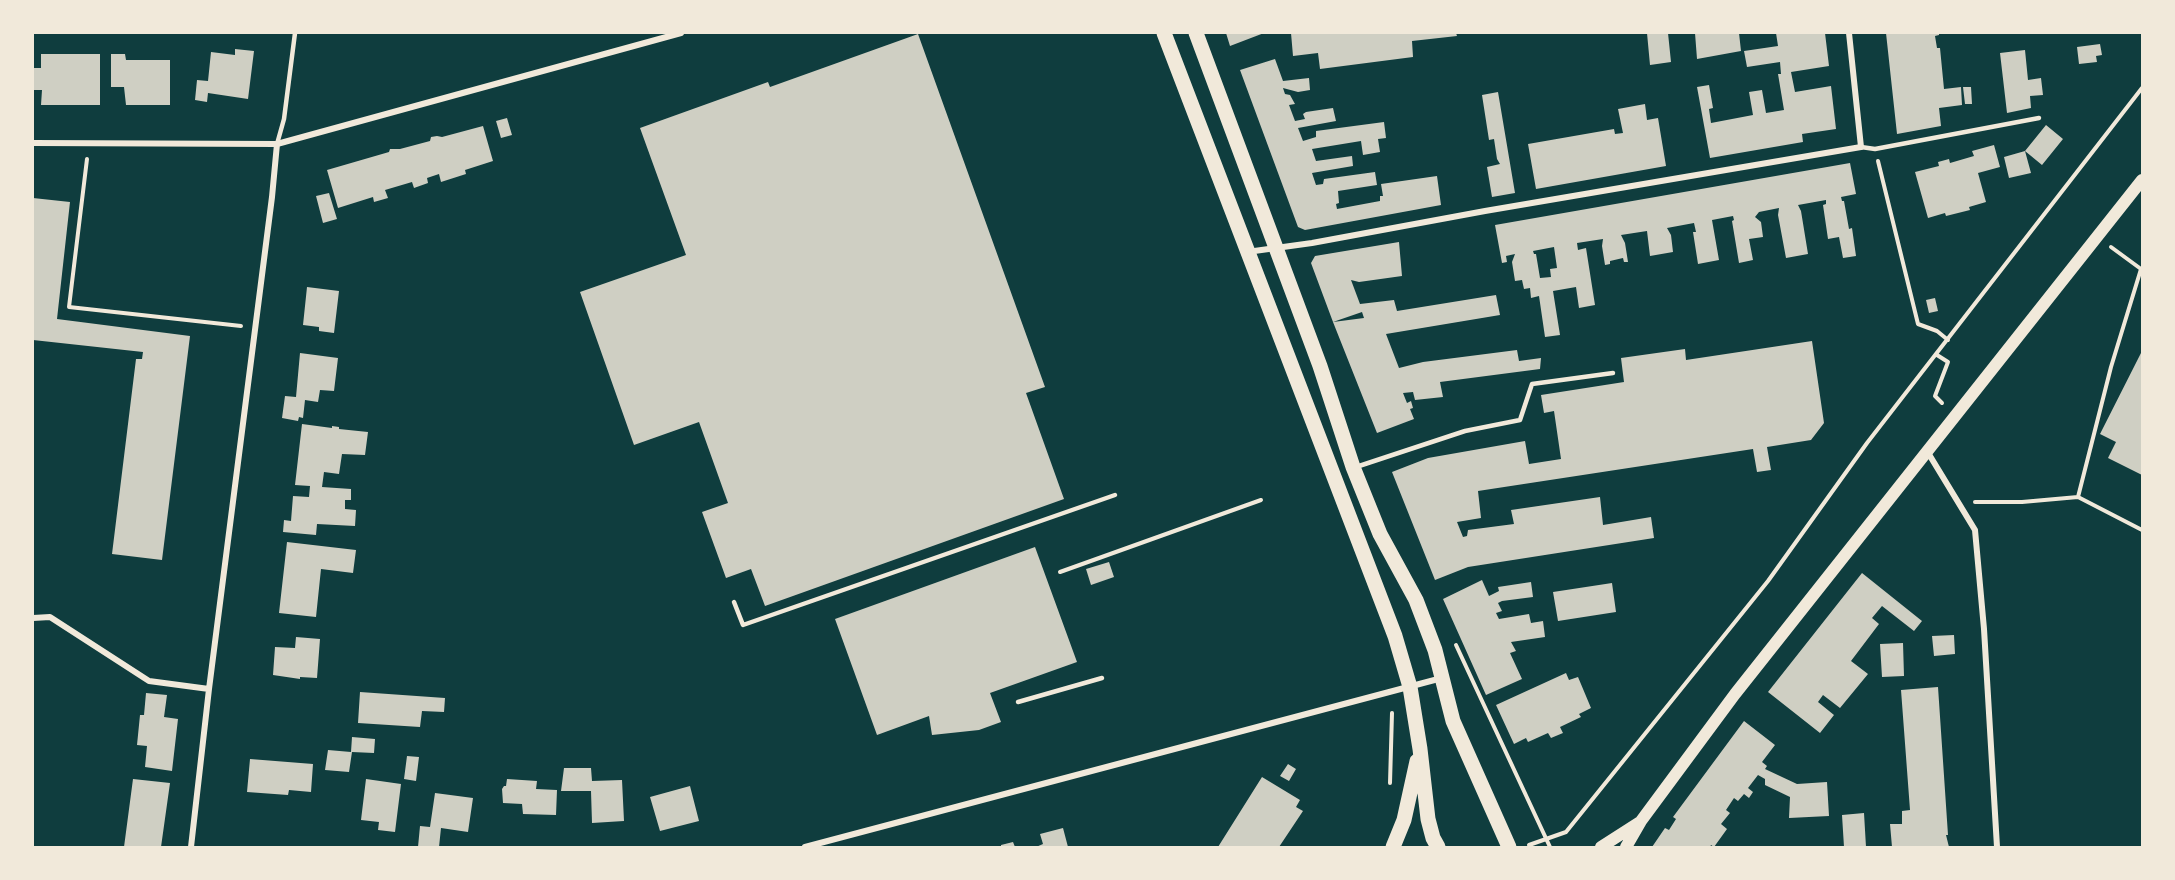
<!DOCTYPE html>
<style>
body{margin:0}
#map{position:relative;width:2175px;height:880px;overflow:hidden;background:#0f3d3e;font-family:"IBM Plex Sans",sans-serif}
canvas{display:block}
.frame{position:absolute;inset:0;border:34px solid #f1e9da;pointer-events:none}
</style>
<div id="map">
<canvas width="2175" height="880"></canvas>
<div class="frame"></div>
</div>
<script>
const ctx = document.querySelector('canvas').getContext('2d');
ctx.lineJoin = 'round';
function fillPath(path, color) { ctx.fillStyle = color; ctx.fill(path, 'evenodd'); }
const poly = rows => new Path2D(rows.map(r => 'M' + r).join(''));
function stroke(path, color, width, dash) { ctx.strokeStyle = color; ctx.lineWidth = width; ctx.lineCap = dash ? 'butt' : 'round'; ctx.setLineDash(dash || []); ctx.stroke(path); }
fillPath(poly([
 [1226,33,1264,33,1230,46],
 [1291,33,1456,33,1457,36,1412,41,1413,57,1320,69,1318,53,1293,56],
 [1647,33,1668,33,1671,62,1650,65],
 [1695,33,1739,33,1741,51,1697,59],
 [1776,33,1825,33,1829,66,1791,72,1795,92,1831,86,1836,129,1802,134,1803,142,1710,158,1697,87,1709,85,1713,108,1709,109,1711,123,1753,115,1749,92,1762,90,1766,113,1784,110,1778,74,1781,74,1780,62,1747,67,1744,51,1778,46],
 [1886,33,1939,33,1939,35,1935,36,1937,48,1940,48,1944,89,1961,87,1962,105,1939,108,1941,126,1897,134],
 [918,34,1045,387,1026,393,1064,499,765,606,751,569,726,578,702,512,728,503,699,422,634,445,580,292,686,255,640,128,768,82,770,87],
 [2100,44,2102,55,2096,56,2097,62,2079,64,2077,47],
 [235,49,254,51,248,99,208,93,207,102,195,100,197,80,208,81,211,52,235,55],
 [2025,50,2028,80,2041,78,2043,95,2030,96,2031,108,2007,113,2000,53],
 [41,54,100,54,100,105,41,105,42,90,33,90,33,68,41,68],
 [111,54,125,54,126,60,170,60,170,105,126,105,124,87,111,87],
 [1275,59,1283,81,1309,78,1310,90,1298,92,1283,88,1285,94,1290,95,1295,104,1289,105,1295,121,1305,119,1303,114,1306,112,1333,108,1336,121,1298,128,1303,141,1316,137,1316,131,1384,122,1386,138,1378,139,1380,152,1363,155,1361,141,1312,149,1316,161,1352,156,1353,166,1312,173,1316,185,1323,184,1324,179,1375,172,1377,185,1338,191,1339,203,1336,204,1337,209,1380,201,1380,196,1383,196,1381,184,1437,176,1441,205,1305,230,1298,227,1240,70],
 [1963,87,1971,87,1972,104,1965,104],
 [1498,92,1515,193,1492,197,1487,167,1500,164,1497,159,1494,139,1489,140,1482,95],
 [1645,104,1647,120,1658,118,1666,166,1536,189,1528,144,1614,129,1615,134,1623,133,1618,109],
 [507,118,512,135,501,138,496,121],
 [2046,125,2063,139,2042,165,2025,151,2031,173,2009,178,2004,157,2025,151],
 [483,126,493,161,465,170,466,174,441,182,439,174,427,178,428,183,414,188,412,182,385,190,388,198,374,202,373,197,338,208,327,170,389,152,390,149,400,149,430,141,431,137,437,136,442,137],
 [1994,145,2000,167,1978,173,1986,202,1969,207,1970,210,1946,216,1945,213,1928,218,1915,172,1939,166,1938,162,1949,159,1950,163,1974,156,1972,151],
 [1850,163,1856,194,1841,197,1842,201,1844,201,1849,229,1852,228,1856,256,1843,258,1839,237,1828,239,1823,205,1826,204,1826,200,1798,205,1801,211,1808,254,1786,258,1778,215,1779,208,1759,212,1755,217,1761,222,1763,237,1749,239,1753,260,1739,263,1732,221,1734,220,1733,216,1712,220,1719,260,1698,264,1693,232,1696,232,1694,223,1667,228,1671,235,1673,252,1650,256,1647,231,1621,235,1625,243,1628,262,1624,262,1623,258,1610,261,1610,264,1605,265,1602,246,1603,239,1577,243,1578,250,1586,248,1595,305,1579,308,1576,287,1553,291,1560,335,1545,337,1539,296,1531,298,1530,288,1524,289,1522,280,1515,281,1512,262,1515,254,1506,256,1507,262,1502,263,1495,225],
 [1554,247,1557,268,1550,269,1551,277,1540,278,1536,254,1534,254,1533,251],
 [329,193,337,219,323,223,316,196],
 [33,198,70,202,57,319,190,336,162,560,112,554,136,359,142,359,143,352,33,340],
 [1399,242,1402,276,1359,282,1351,280,1360,304,1394,300,1397,311,1496,295,1500,315,1386,334,1399,368,1423,362,1517,350,1519,361,1541,358,1540,369,1440,382,1443,397,1415,400,1413,392,1403,393,1407,403,1411,401,1413,408,1410,409,1414,419,1377,433,1333,322,1364,318,1362,312,1333,322,1311,263,1315,256],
 [307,287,339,291,334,333,319,331,319,327,303,325],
 [1935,298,1938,311,1929,313,1926,300],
 [1812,341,1824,423,1811,440,1767,447,1771,470,1757,472,1753,449,1478,491,1481,518,1457,522,1463,537,1467,536,1468,530,1514,524,1511,510,1600,497,1603,525,1651,517,1654,538,1468,567,1435,580,1392,472,1428,458,1525,441,1529,464,1561,459,1554,411,1544,413,1541,395,1624,382,1621,358,1685,349,1686,360],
 [2142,351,2142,475,2108,458,2116,442,2100,434],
 [300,353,338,358,334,391,320,390,318,402,305,400,303,418,299,417,298,421,282,418,285,396,296,397],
 [302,424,332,428,332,426,339,427,339,429,368,432,365,455,342,454,339,474,324,472,322,487,351,489,351,500,345,500,345,509,356,510,355,526,317,524,316,535,283,532,284,520,291,521,293,496,309,497,310,486,295,485],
 [287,542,356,550,353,573,321,569,316,617,279,613],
 [1035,547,1077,662,990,693,1001,722,979,730,932,735,929,716,877,735,835,619],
 [1109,562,1114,577,1091,585,1086,569],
 [1862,573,1922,621,1914,631,1882,606,1872,618,1879,624,1851,661,1868,674,1840,708,1823,695,1818,702,1834,715,1820,733,1768,692],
 [1482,580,1489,596,1499,591,1498,587,1531,582,1533,597,1502,601,1498,603,1502,611,1496,613,1499,619,1529,614,1531,623,1543,621,1545,637,1511,642,1516,651,1510,653,1522,679,1486,695,1443,599],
 [1612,583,1616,612,1558,621,1553,592],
 [1954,635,1955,654,1934,656,1932,636],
 [296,637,320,639,317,678,300,677,300,679,273,675,275,647,295,648],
 [1903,643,1904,676,1882,677,1880,644],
 [1566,673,1569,680,1578,677,1591,708,1579,714,1581,717,1560,727,1563,733,1551,738,1548,733,1528,742,1526,738,1514,744,1496,705],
 [1938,687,1948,835,1946,835,1949,847,1892,847,1890,824,1902,824,1902,811,1910,810,1901,690],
 [360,692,445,698,444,712,422,711,420,727,358,723],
 [146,693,167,695,164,717,178,719,172,771,145,767,147,746,137,745,140,715,144,715],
 [1744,721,1775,745,1762,762,1767,766,1765,769,1797,784,1827,782,1829,816,1789,818,1790,797,1765,785,1765,779,1758,775,1748,788,1753,792,1749,798,1744,794,1738,801,1734,798,1726,810,1730,813,1721,824,1727,829,1714,847,1711,845,1710,847,1652,847,1665,828,1669,830,1676,819,1673,817],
 [352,737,375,739,374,753,352,752,349,772,325,770,328,750,351,752],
 [407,756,419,757,416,781,404,779],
 [250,759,313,764,311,792,289,790,288,795,247,792],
 [1288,764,1296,769,1289,781,1280,776],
 [564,768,591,768,592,781,622,780,624,821,592,823,591,791,561,791],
 [1262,777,1300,800,1296,807,1303,811,1279,847,1218,847],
 [133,779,170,783,161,847,124,847],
 [366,779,401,784,395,832,378,830,379,822,361,820],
 [507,779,537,781,536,789,557,790,556,815,523,814,522,804,503,803,502,789,504,786,506,786],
 [690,786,699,821,660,831,650,797],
 [435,793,473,798,468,832,441,828,439,847,418,847,420,826,430,827],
 [1864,813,1866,847,1844,847,1842,815],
 [1063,828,1068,847,1036,847,1043,844,1040,834],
 [1013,842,1015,847,1001,847,1001,845]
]), '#cfcfc3');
stroke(poly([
 [87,159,69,307,241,326],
 [1878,161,1918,324,1937,331,1948,340],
 [2111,247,2141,269],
 [1937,355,1948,362,1935,396,1942,403],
 [2078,497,2111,367,2141,269],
 [1975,502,2022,502,2078,497,2142,530],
 [1060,572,1261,500],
 [1456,645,1550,847],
 [1390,783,1392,713],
 [1529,845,1566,832,1768,581,1867,443,2142,88]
]), '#f1e9da', 4);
stroke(poly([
 [277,144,284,119,295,33],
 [1861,147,1875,149,2039,118],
 [1356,467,1465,431,1520,420,1532,384,1613,373],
 [734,602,743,625,1115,495],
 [1018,702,1102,678]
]), '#f1e9da', 4.5);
stroke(poly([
 [33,143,277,144,681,33],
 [1247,252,1312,243,1485,211,1861,147,1849,33],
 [1927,451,1975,530,1984,629,1997,847],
 [33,618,50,617,149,681,209,689],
 [191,847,209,689,272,197,277,144],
 [805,847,1442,678]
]), '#f1e9da', 6);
stroke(poly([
 [1601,847,1640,822],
 [1626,847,1641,821,1735,694,2142,180]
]), '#f1e9da', 12);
stroke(poly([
 [1164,33,1395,636,1410,687,1420,749,1428,819,1433,838,1438,847],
 [1196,33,1320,366,1353,467,1380,534,1416,600,1435,650,1453,721,1509,847],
 [1393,847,1404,820,1417,761]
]), '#f1e9da', 15);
</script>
